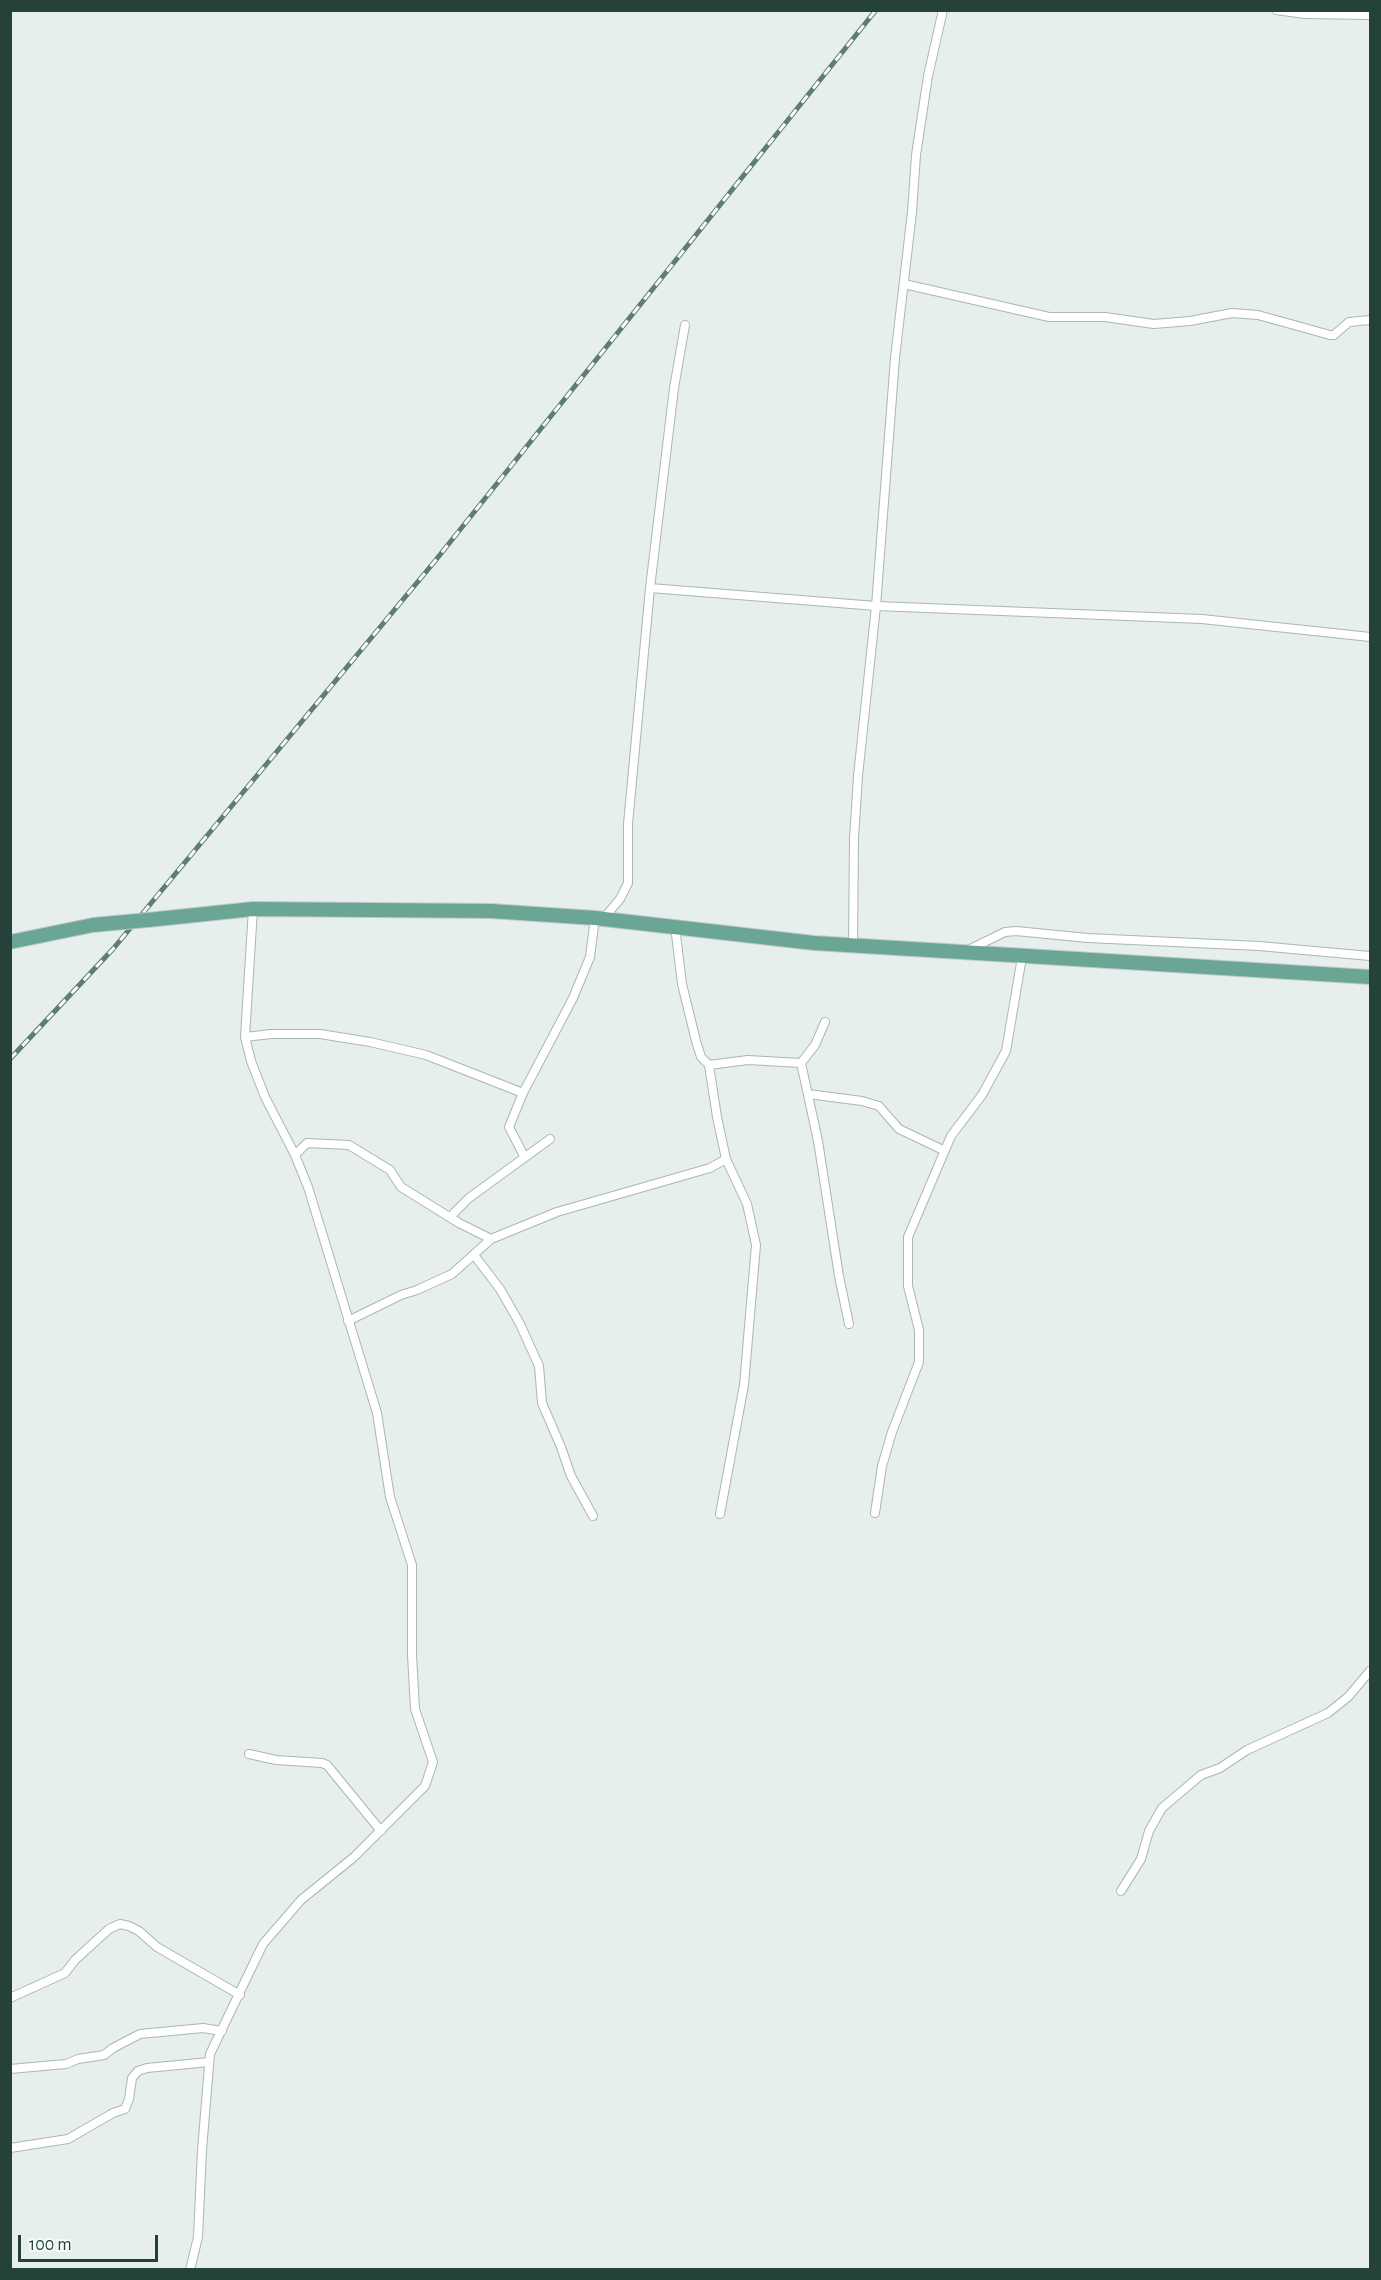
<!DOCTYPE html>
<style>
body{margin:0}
#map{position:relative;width:1381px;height:2280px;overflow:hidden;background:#e6efeb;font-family:"Alegreya Sans",sans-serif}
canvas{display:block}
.frame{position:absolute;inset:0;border:12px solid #24423a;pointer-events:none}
.scale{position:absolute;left:18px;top:2235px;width:140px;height:27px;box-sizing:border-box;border:3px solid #24423a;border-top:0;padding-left:8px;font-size:18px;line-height:21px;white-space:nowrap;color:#24423a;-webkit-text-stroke:4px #f7fbf9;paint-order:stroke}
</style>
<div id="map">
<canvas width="1381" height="2280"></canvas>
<div class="frame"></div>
<div class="scale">100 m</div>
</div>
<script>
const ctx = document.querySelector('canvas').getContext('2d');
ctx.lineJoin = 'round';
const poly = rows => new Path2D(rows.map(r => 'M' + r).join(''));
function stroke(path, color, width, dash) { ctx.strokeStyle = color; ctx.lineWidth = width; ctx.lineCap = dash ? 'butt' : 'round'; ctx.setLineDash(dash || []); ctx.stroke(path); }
const minor = poly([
 [1276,10,1305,14,1370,15],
 [904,284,1049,317,1105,317,1154,324,1190,321,1232,313,1258,315,1330,335,1334,335,1349,322,1370,320],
 [650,588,876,606,1202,619,1370,637],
 [603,919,620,899,628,883,628,824,650,588,674,388,685,325],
 [675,926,682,984,696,1041,701,1057,709,1065,717,1117,726,1159,747,1204,756,1245,744,1385,720,1514],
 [853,945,854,838,858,776,876,606,895,358,912,212,916,155,928,76,943,10],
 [966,951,1005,932,1016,931,1088,938,1259,946,1370,956],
 [825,1022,815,1045,801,1063,818,1141,839,1276,849,1324],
 [245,1037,271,1034,320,1034,370,1042,426,1055,523,1093],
 [709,1065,748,1060,801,1063],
 [808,1094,862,1101,879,1106,899,1129,943,1150],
 [295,1155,307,1143,349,1145,390,1170,401,1187,459,1223,491,1239],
 [524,1156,509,1127,523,1093,573,998,590,957,595,918],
 [450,1217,469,1198,550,1139],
 [474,1255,500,1289,520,1324,539,1366,542,1403,561,1447,571,1476,593,1516],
 [348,1321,401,1295,417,1290,452,1274,491,1239,557,1212,710,1168,726,1159],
 [875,1513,882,1466,892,1432,919,1362,919,1330,908,1286,908,1237,951,1136,982,1095,1006,1051,1022,957],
 [249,1754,276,1760,322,1763,327,1765,381,1831],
 [1121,1891,1141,1859,1149,1831,1162,1808,1201,1775,1220,1768,1247,1750,1328,1713,1348,1697,1370,1671],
 [10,1998,65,1973,75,1960,109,1929,120,1924,129,1926,139,1931,157,1947,240,1995],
 [10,2069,66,2064,78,2059,104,2055,113,2048,140,2034,203,2028,222,2031],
 [10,2148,68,2139,113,2113,125,2109,129,2099,132,2078,138,2071,147,2068,209,2062],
 [190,2270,198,2237,202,2150,210,2054,263,1944,301,1900,354,1857,425,1786,433,1762,415,1709,412,1655,412,1565,390,1497,377,1413,308,1187,295,1155,265,1097,251,1061,245,1037,253,909]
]);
const primary = poly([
 [148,920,253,909,491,911,595,918,814,943,1370,977],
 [10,942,93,925,125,922]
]);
stroke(minor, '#a8b8b2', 10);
stroke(primary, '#c2cac8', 16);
stroke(minor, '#fff', 8);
stroke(primary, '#6aa596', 14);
const rail = poly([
 [10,1059,113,949,435,561,876,10]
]);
stroke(rail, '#5f7d75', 5);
stroke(rail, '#f7fbf9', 3, [9]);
const primaryBridge = poly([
 [125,922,148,920]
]);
stroke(primaryBridge, '#c2cac8', 16, []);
stroke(primaryBridge, '#6aa596', 14);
</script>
